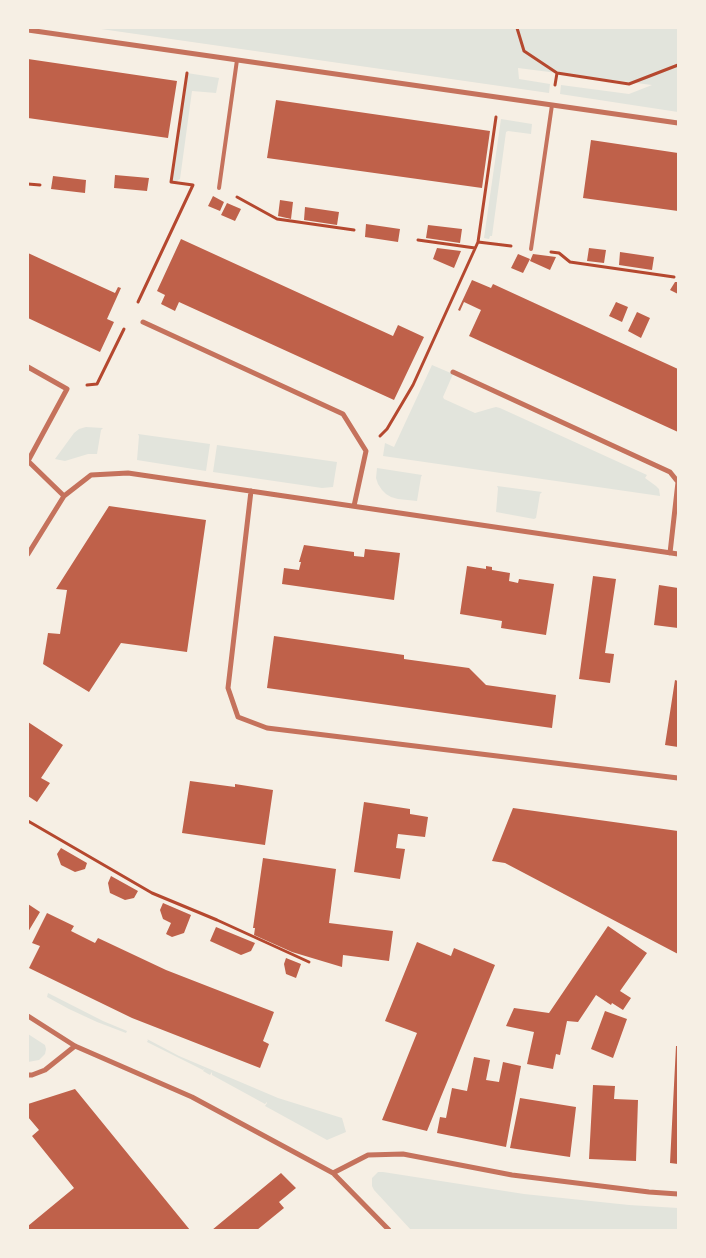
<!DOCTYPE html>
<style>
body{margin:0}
#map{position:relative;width:706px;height:1258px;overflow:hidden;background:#f6efe4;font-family:"DejaVu Sans",sans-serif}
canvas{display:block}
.frame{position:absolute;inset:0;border:29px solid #f6efe4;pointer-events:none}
</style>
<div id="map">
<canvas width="706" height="1258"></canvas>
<div class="frame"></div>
</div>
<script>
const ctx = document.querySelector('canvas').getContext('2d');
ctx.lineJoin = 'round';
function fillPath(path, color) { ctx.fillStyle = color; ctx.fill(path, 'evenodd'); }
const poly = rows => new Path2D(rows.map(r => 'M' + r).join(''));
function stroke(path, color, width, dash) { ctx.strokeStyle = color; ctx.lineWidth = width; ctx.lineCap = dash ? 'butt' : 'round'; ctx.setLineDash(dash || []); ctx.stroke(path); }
fillPath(poly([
 [94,28,678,28,678,112,560,94,561,85,629,94,652,85,518,68,519,79,550,84,549,93],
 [187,73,219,78,216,93,192,91,180,179,178,180,177,182,171,182],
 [501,119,532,124,531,134,508,131,506,132,492,236,490,236,489,239,484,238],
 [432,365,453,374,443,397,444,399,475,413,492,408,496,407,500,408,647,475,645,478,656,486,659,489,660,496,383,456,385,443,394,447],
 [86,427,103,428,101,430,97,454,88,454,65,461,55,459,74,433,79,429],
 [138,434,210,444,206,471,137,460,139,436],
 [217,445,337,462,333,487,322,488,213,472],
 [377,468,422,475,421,477,417,501,398,499,391,497,386,494,382,490,378,484,376,478],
 [497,486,542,492,540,494,536,518,534,519,496,512,498,488],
 [48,993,103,1021,127,1031,126,1033,97,1022,69,1009,47,997],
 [28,1034,45,1045,46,1049,45,1054,39,1060,28,1062],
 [147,1039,179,1056,278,1098,342,1118,346,1132,327,1140,265,1106,267,1103,267,1102,265,1104,212,1075,212,1072,210,1075,203,1071,205,1068,203,1070,147,1042,148,1040],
 [378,1172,383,1172,524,1194,629,1205,678,1208,678,1230,411,1230,374,1190,372,1186,372,1178]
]), '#e2e4dc');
fillPath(poly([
 [28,59,177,81,168,138,28,118],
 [276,100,490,131,482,188,267,158],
 [591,140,678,153,678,211,583,198],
 [115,175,149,178,147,191,114,188],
 [53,176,86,180,85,193,51,189],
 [213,196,224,202,220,211,208,206],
 [280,200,293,202,291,219,278,216],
 [227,203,241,209,235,221,221,215],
 [305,207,339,212,337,225,304,220],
 [366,224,400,229,398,242,365,237],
 [428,225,462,229,460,243,426,238],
 [181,239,393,336,398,325,424,337,394,400,179,302,175,311,161,304,165,295,157,291],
 [437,248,461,251,454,268,433,259],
 [589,248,606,250,604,263,587,261],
 [620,252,654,257,652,270,619,265],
 [28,253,115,293,118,287,121,288,107,319,114,322,100,352,28,318],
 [518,254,530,259,523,273,511,268],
 [533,254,556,257,550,270,530,261],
 [472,280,491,288,493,284,678,369,678,432,469,336,481,310,464,302,460,311,458,310],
 [675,282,678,282,678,294,670,290],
 [616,302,628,307,622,322,609,316],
 [637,312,650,318,641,338,628,331],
 [109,506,206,520,187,652,121,643,89,692,43,664,48,633,60,634,67,590,56,589],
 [304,545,354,552,354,556,364,557,365,549,400,553,394,600,282,584,284,568,299,570,301,562,299,562],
 [467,566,486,569,486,566,492,567,492,570,510,573,509,581,518,583,519,579,554,584,546,635,501,628,502,621,460,614],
 [593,576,616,579,605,653,614,654,610,683,579,679],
 [659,585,678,588,678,628,654,625],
 [274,636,404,655,404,659,469,668,486,685,556,695,552,728,267,688],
 [675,680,678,681,678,747,665,745],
 [28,722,63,745,41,778,50,783,37,802,28,796],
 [190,781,235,787,235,784,273,790,265,845,182,833],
 [364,802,410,809,410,814,428,817,425,837,398,834,396,848,405,849,400,879,354,872],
 [513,808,678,831,678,954,505,863,492,861],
 [61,848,87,863,85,869,75,872,61,865,57,854],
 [263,858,336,869,329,923,393,931,389,961,343,955,342,967,292,952,254,935,255,928,253,928],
 [111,876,138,891,134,898,125,900,110,893,108,883],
 [163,903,191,915,184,933,172,937,166,934,171,923,163,919,160,910],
 [28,904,40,912,28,932],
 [47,913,74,926,71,931,95,943,98,938,166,970,274,1012,263,1041,269,1044,260,1068,132,1018,29,968,40,946,32,943],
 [608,926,647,953,620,991,631,998,623,1010,612,1003,611,1005,596,995,578,1022,567,1021,560,1055,556,1054,553,1069,527,1064,534,1032,506,1026,514,1008,549,1013],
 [216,927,255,943,251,951,241,955,210,941],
 [417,942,451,956,454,948,495,965,427,1131,382,1120,417,1033,385,1021],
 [286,958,301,964,296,978,286,974,284,964],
 [605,1011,627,1019,613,1058,591,1049],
 [676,1046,678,1046,678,1164,670,1163],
 [474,1057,490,1060,486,1080,499,1082,503,1062,521,1066,506,1147,437,1133,440,1117,446,1118,452,1088,467,1091],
 [593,1085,615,1086,614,1099,638,1100,636,1161,589,1159],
 [75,1089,190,1230,28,1230,28,1226,74,1188,32,1136,39,1130,28,1117,28,1104],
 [520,1098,576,1107,570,1157,510,1148],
 [281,1173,296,1188,279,1202,284,1208,257,1230,212,1230]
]), '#bf614a');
stroke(poly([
 [517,28,524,51,557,73,629,84,678,65],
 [555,85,557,73],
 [28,184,40,185],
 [237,197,277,219,354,230],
 [418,240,475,248],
 [478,242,511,246],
 [551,252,559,253,570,262,674,277],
 [138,302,193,185,171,182,187,73],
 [87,385,97,384,124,329],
 [380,436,387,429,413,385,478,242,496,117],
 [28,821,152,893,217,920,309,962]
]), '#b5482f', 3);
stroke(poly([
 [219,188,237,60],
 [531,249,552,105]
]), '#c5725c', 4);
stroke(poly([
 [28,30,678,123],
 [143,322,343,414,366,451,354,506],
 [28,367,67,389,28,461],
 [453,372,670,472,678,482,670,553],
 [28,461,64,496],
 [251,491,228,688,238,717,267,728,678,778],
 [28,554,64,496,91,475,128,473,678,554],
 [28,1016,75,1046,192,1097,333,1173,389,1230],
 [28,1075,32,1075,45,1070,75,1046],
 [333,1173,368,1155,403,1154,512,1175,649,1192,678,1194]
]), '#c5725c', 5);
</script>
